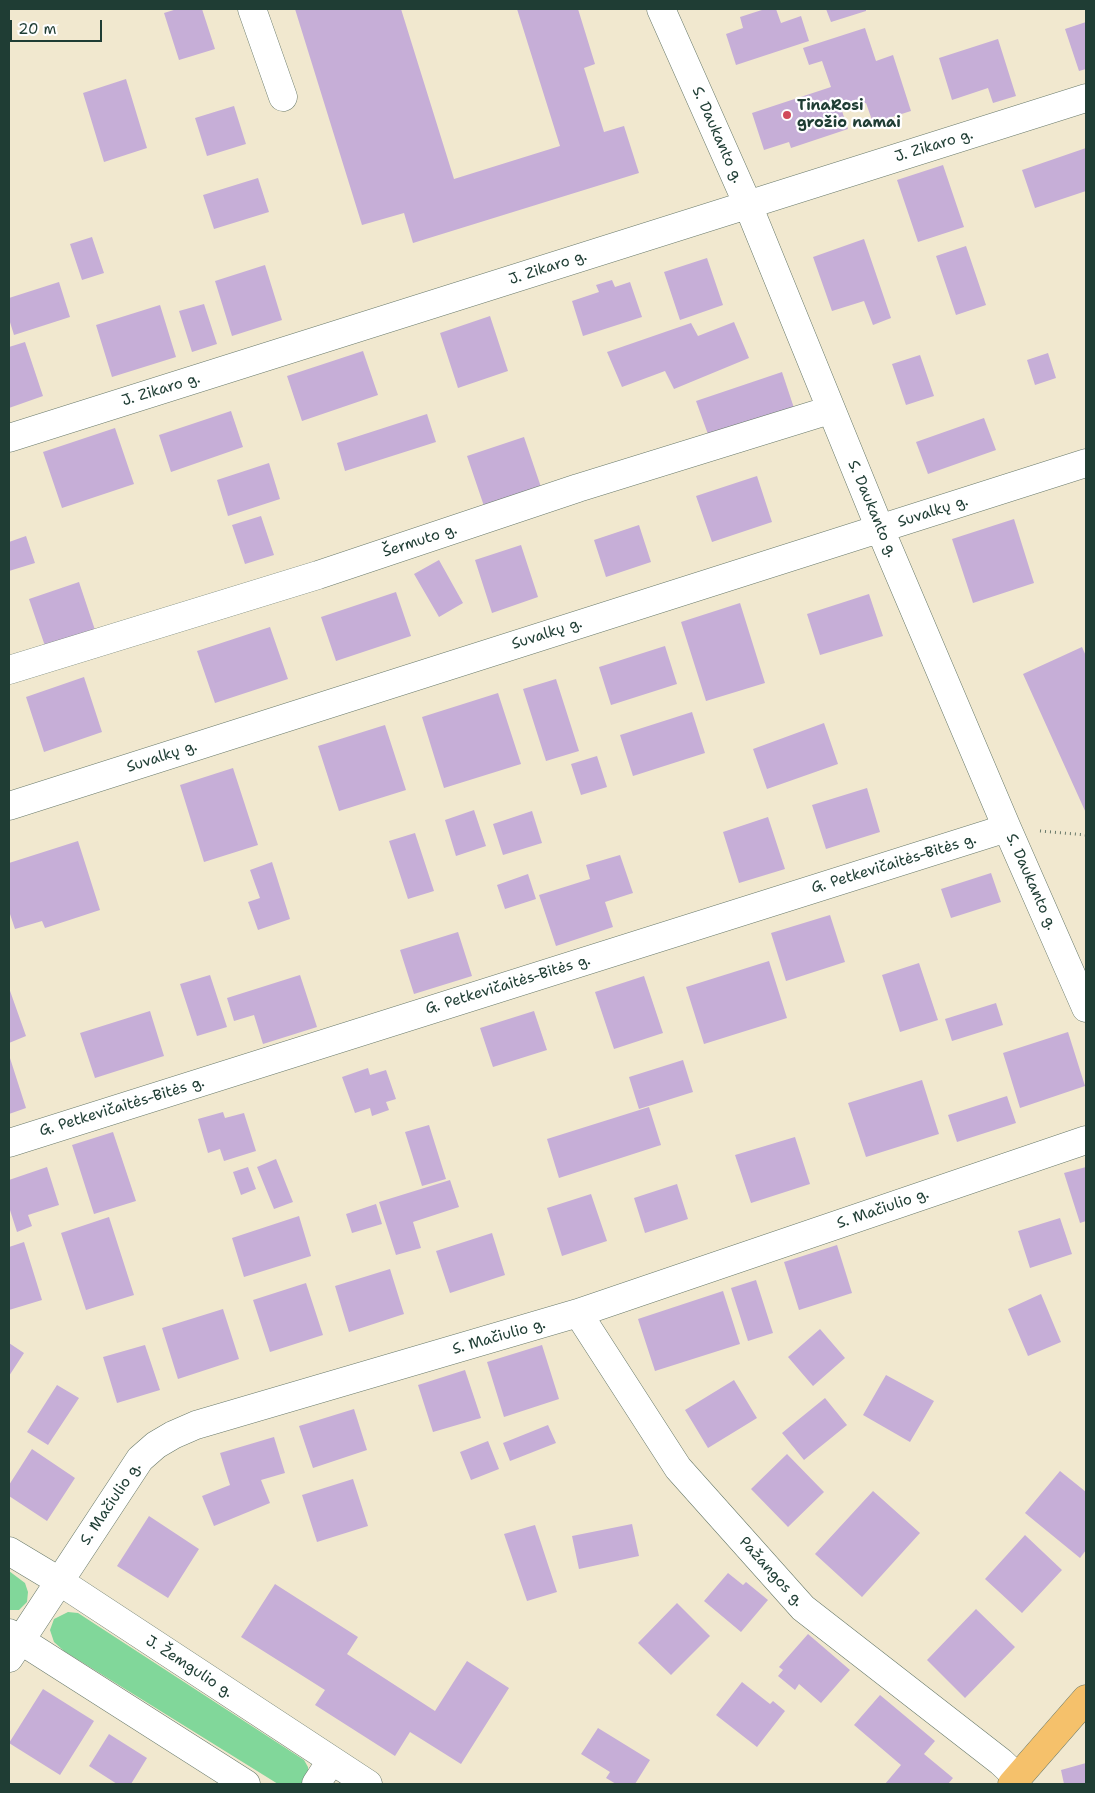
<!DOCTYPE html>
<meta charset="utf-8">
<style>
body{margin:0}
#map{position:relative;width:1095px;height:1793px;overflow:hidden;background:#f1e8cf;font-family:"Shantell Sans",sans-serif}
canvas{display:block}
.frame{position:absolute;inset:0;border:10px solid #1f3d34;pointer-events:none}
.scale{position:absolute;left:10px;top:20px;width:92px;height:22px;box-sizing:border-box;border:2px solid #1f3d34;border-top:0;padding-left:6px;font-size:15px;line-height:18px;white-space:nowrap;color:#1f3d34;-webkit-text-stroke:4px #fff;paint-order:stroke}
</style>
<div id="map">
<canvas width="1095" height="1793"></canvas>
<div class="frame"></div>
<div class="scale">20 m</div>
</div>
<script>
const ctx = document.querySelector('canvas').getContext('2d');
ctx.lineJoin = 'round';
function fillPath(path, color) { ctx.fillStyle = color; ctx.fill(path, 'evenodd'); }
const poly = rows => new Path2D(rows.map(r => 'M' + r).join(''));
function stroke(path, color, width, dash) { ctx.strokeStyle = color; ctx.lineWidth = width; ctx.lineCap = dash ? 'butt' : 'round'; ctx.setLineDash(dash || []); ctx.stroke(path); }
function write(font, color, halo, rows, align = 'center') {
  ctx.font = font + ' "Shantell Sans",sans-serif'; ctx.lineWidth = 4.5; ctx.setLineDash([]); ctx.textBaseline = 'middle'; ctx.strokeStyle = halo; ctx.fillStyle = color; for (const [text, x, y, turn = 0] of rows) {
    ctx.save(); ctx.translate(x, y); ctx.rotate((+turn || 0) * Math.PI / 180); ctx.textAlign = isNaN(turn) ? turn : align; if (halo) ctx.strokeText(text, 0, 0); ctx.fillText(text, 0, 0); ctx.restore();
  }
}
fillPath(poly([
 [9,1571,25,1583,28,1592,27,1602,19,1610,9,1610],
 [68,1612,78,1613,304,1760,308,1767,308,1776,301,1784,278,1784,64,1651,54,1642,50,1630,54,1619]
]), '#81d79a');
fillPath(poly([
 [177,9,202,9,215,49,179,60,164,13],
 [295,9,401,9,454,179,560,146,517,9,578,9,595,64,584,68,604,132,624,126,639,173,413,243,404,213,362,225],
 [765,9,776,9,781,23,801,16,809,41,736,65,726,34,743,28,740,17],
 [826,9,866,9,866,11,831,22],
 [1086,22,1086,69,1079,71,1065,29],
 [865,28,876,61,893,55,911,111,873,123,866,103,842,111,848,129,791,148,789,142,764,150,752,113,831,87,822,61,809,65,803,48],
 [998,39,1016,96,993,103,988,88,952,100,939,58],
 [126,79,147,148,104,162,83,93],
 [234,106,246,144,207,156,195,118],
 [1086,148,1086,191,1035,208,1022,170],
 [943,165,964,227,918,242,897,180],
 [258,178,269,212,214,229,203,195],
 [92,237,104,273,82,280,70,244],
 [864,239,891,318,873,325,864,301,832,311,813,257],
 [966,246,986,305,956,315,936,256],
 [707,258,723,305,680,320,664,272],
 [265,265,282,320,232,336,215,281],
 [612,280,615,287,630,282,642,317,583,336,572,301,599,292,596,285],
 [59,282,70,317,14,335,9,319,9,298],
 [204,304,217,344,192,352,179,311],
 [160,305,176,357,112,377,96,325],
 [490,316,508,371,458,388,440,333],
 [734,322,749,358,674,389,665,371,622,387,607,352,691,323,698,336],
 [25,342,43,396,9,408,9,347],
 [363,351,378,395,302,421,287,376],
 [1048,353,1056,378,1035,385,1027,360],
 [920,355,934,396,906,405,892,364],
 [782,372,794,408,709,437,696,401],
 [231,411,243,447,171,472,159,435],
 [427,414,436,442,345,471,337,443],
 [984,418,996,450,928,474,916,442],
 [115,428,134,484,62,508,43,452],
 [524,437,542,490,485,509,467,456],
 [269,463,280,499,228,516,217,480],
 [757,476,772,522,712,542,696,496],
 [261,516,274,555,245,564,232,525],
 [1014,519,1034,583,973,603,952,539],
 [639,525,651,562,606,577,594,540],
 [26,536,35,563,9,571,9,542],
 [521,545,538,597,492,613,475,560],
 [439,560,463,603,439,617,414,574],
 [79,582,95,630,45,646,29,599],
 [396,592,411,636,336,661,321,617],
 [869,594,883,636,820,655,807,614],
 [740,603,765,683,706,701,681,622],
 [270,627,288,679,215,703,197,651],
 [665,646,677,684,611,705,599,667],
 [1082,647,1086,656,1086,813,1023,674],
 [84,677,102,732,44,752,26,697],
 [556,679,579,751,546,761,523,689],
 [498,693,521,764,444,788,422,717],
 [692,712,705,753,633,776,620,735],
 [824,723,838,764,767,789,753,749],
 [385,725,406,790,339,811,318,746],
 [597,756,607,787,581,795,571,764],
 [233,768,258,845,204,862,180,785],
 [867,788,880,832,826,849,812,805],
 [474,810,486,846,456,856,445,820],
 [532,811,542,843,503,855,493,824],
 [768,817,785,869,739,883,723,832],
 [415,833,434,891,408,899,389,841],
 [78,841,100,910,45,928,42,921,15,929,9,911,9,863],
 [620,855,633,893,605,902,613,927,556,946,539,895,590,879,586,865],
 [272,862,290,919,258,930,248,902,260,898,250,870],
 [991,873,1001,902,951,918,941,889],
 [528,874,536,899,505,909,497,885],
 [830,915,845,962,786,981,771,933],
 [458,932,472,976,414,994,400,950],
 [769,961,787,1018,704,1044,686,987],
 [919,963,938,1020,900,1032,882,975],
 [210,975,227,1027,197,1036,180,984],
 [300,975,317,1027,263,1044,254,1015,234,1021,227,998],
 [644,976,663,1033,614,1049,595,992],
 [9,988,26,1036,9,1043],
 [996,1003,1003,1025,952,1041,945,1019],
 [150,1011,164,1056,95,1078,80,1033],
 [534,1011,547,1050,493,1067,480,1028],
 [1068,1032,1085,1086,1020,1108,1003,1053],
 [9,1055,26,1108,9,1114],
 [683,1060,693,1092,639,1109,629,1077],
 [368,1068,370,1075,386,1070,396,1099,386,1102,389,1110,372,1116,370,1108,355,1113,342,1077],
 [922,1080,939,1134,866,1157,848,1103],
 [1007,1096,1016,1123,957,1142,948,1115],
 [649,1107,661,1145,559,1178,547,1139],
 [223,1112,225,1118,244,1113,256,1151,224,1161,220,1149,208,1153,198,1119],
 [429,1125,446,1179,422,1186,405,1132],
 [113,1132,136,1201,94,1214,72,1145],
 [795,1137,810,1184,751,1203,735,1155],
 [276,1159,293,1202,274,1209,257,1167],
 [47,1167,59,1205,28,1215,32,1226,17,1232,9,1207,9,1180],
 [248,1167,256,1189,241,1195,233,1172],
 [1086,1167,1086,1221,1080,1223,1064,1173],
 [450,1180,459,1207,413,1222,421,1248,396,1255,379,1202],
 [677,1184,688,1219,645,1233,634,1198],
 [591,1194,607,1241,562,1256,547,1208],
 [376,1204,382,1224,352,1233,346,1214],
 [299,1216,311,1256,244,1277,232,1238],
 [109,1217,134,1295,86,1310,61,1233],
 [1060,1218,1072,1254,1030,1268,1018,1231],
 [492,1233,505,1275,450,1293,436,1251],
 [24,1242,42,1300,9,1310,9,1247],
 [837,1245,852,1293,799,1310,784,1262],
 [390,1269,404,1314,349,1332,335,1286],
 [756,1280,773,1333,748,1341,731,1288],
 [306,1283,323,1335,270,1352,253,1300],
 [723,1291,740,1344,655,1371,638,1319],
 [1041,1294,1061,1342,1028,1356,1008,1309],
 [223,1309,239,1359,178,1379,162,1328],
 [820,1329,845,1358,813,1386,788,1357],
 [9,1343,24,1353,9,1376],
 [145,1345,160,1390,117,1403,103,1357],
 [542,1345,559,1399,504,1417,487,1362],
 [465,1370,481,1418,433,1432,418,1385],
 [886,1375,934,1401,910,1442,863,1415],
 [734,1380,757,1418,708,1448,685,1410],
 [57,1385,79,1398,48,1445,27,1432],
 [825,1398,847,1425,804,1460,782,1433],
 [354,1409,367,1450,313,1468,299,1426],
 [548,1425,556,1443,510,1461,503,1443],
 [274,1437,285,1473,261,1480,270,1503,214,1526,202,1496,230,1485,220,1453],
 [488,1441,499,1469,471,1480,460,1452],
 [32,1449,75,1478,47,1521,9,1496,9,1485],
 [787,1454,824,1492,788,1527,751,1489],
 [1060,1471,1086,1492,1086,1550,1080,1558,1025,1513],
 [353,1479,368,1526,317,1542,302,1495],
 [873,1491,920,1533,862,1597,815,1554],
 [149,1516,199,1549,168,1598,117,1566],
 [632,1524,639,1556,579,1569,572,1536],
 [535,1525,557,1592,527,1601,504,1534],
 [1025,1535,1062,1570,1022,1613,985,1579],
 [728,1573,743,1585,746,1582,768,1600,741,1632,704,1601],
 [275,1584,358,1637,347,1654,435,1711,467,1661,509,1688,461,1764,410,1732,395,1756,315,1705,325,1690,241,1637],
 [677,1603,710,1636,671,1675,638,1643],
 [976,1609,1015,1647,965,1698,927,1660],
 [808,1634,850,1670,821,1703,799,1684,795,1690,778,1676,783,1670,779,1667],
 [742,1682,770,1704,773,1701,785,1711,757,1747,716,1715],
 [43,1689,94,1721,60,1775,9,1743],
 [880,1695,935,1741,924,1754,953,1778,948,1784,885,1784,901,1765,854,1725],
 [598,1728,650,1760,635,1784,616,1784,606,1778,610,1772,581,1754],
 [109,1734,147,1758,131,1784,117,1784,89,1766],
 [1086,1763,1086,1784,1064,1784,1061,1770]
]), '#c6aed7');
const minor = poly([
 [252,9,283,97],
 [661,9,748,205,880,529,1007,828,1086,1008],
 [9,438,1086,98],
 [9,670,318,575,578,488,830,410],
 [9,806,1086,463],
 [9,1143,1007,828],
 [578,1313,678,1468,803,1608,1001,1762,1018,1778],
 [9,1551,59,1581,368,1784],
 [9,1633,246,1784],
 [9,1658,140,1459,156,1445,173,1435,196,1425,578,1313,1086,1140],
 [316,1784,331,1761]
]);
const major = poly([
 [1012,1784,1086,1699]
]);
stroke(minor, '#68796a', 29);
stroke(major, '#68796a', 29);
stroke(poly([
 [1040,831,1086,835]
]), '#68796a', 3, [1, 4]);
stroke(minor, '#fff', 28);
stroke(major, '#f5c16b', 28);
for (const [x, y, r, color] of [
 [787,115,5,"#d1495b"]
]) { const dot = new Path2D(); dot.arc(x, y, r, 0, 2 * Math.PI); ctx.fillStyle = color; ctx.fill(dot); stroke(dot, '#fff', 2); }
write('bold 15px', '#1f3d34', '#fff', [
 ["TinaRosi",797,106],
 ["grožio namai",797,123]
], 'left');
write('15px', '#1f3d34', '#fff', [
 ["S. Daukanto g.",717,135,66],
 ["J. Zikaro g.",934,146,-17],
 ["J. Zikaro g.",548,268,-18],
 ["J. Zikaro g.",161,390,-17],
 ["S. Daukanto g.",872,509,67],
 ["Suvalkų g.",933,512,-18],
 ["Šermuto g.",420,541,-18],
 ["Suvalkų g.",547,634,-18],
 ["Suvalkų g.",162,757,-18],
 ["G. Petkevičaitės-Bitės g.",894,864,-17],
 ["S. Daukanto g.",1031,882,66],
 ["G. Petkevičaitės-Bitės g.",508,985,-17],
 ["G. Petkevičaitės-Bitės g.",122,1107,-17],
 ["S. Mačiulio g.",883,1209,-19],
 ["S. Mačiulio g.",499,1337,-16],
 ["S. Mačiulio g.",111,1504,-56],
 ["Pažangos g.",771,1572,48],
 ["J. Žemgulio g.",189,1667,33]
]);
</script>
